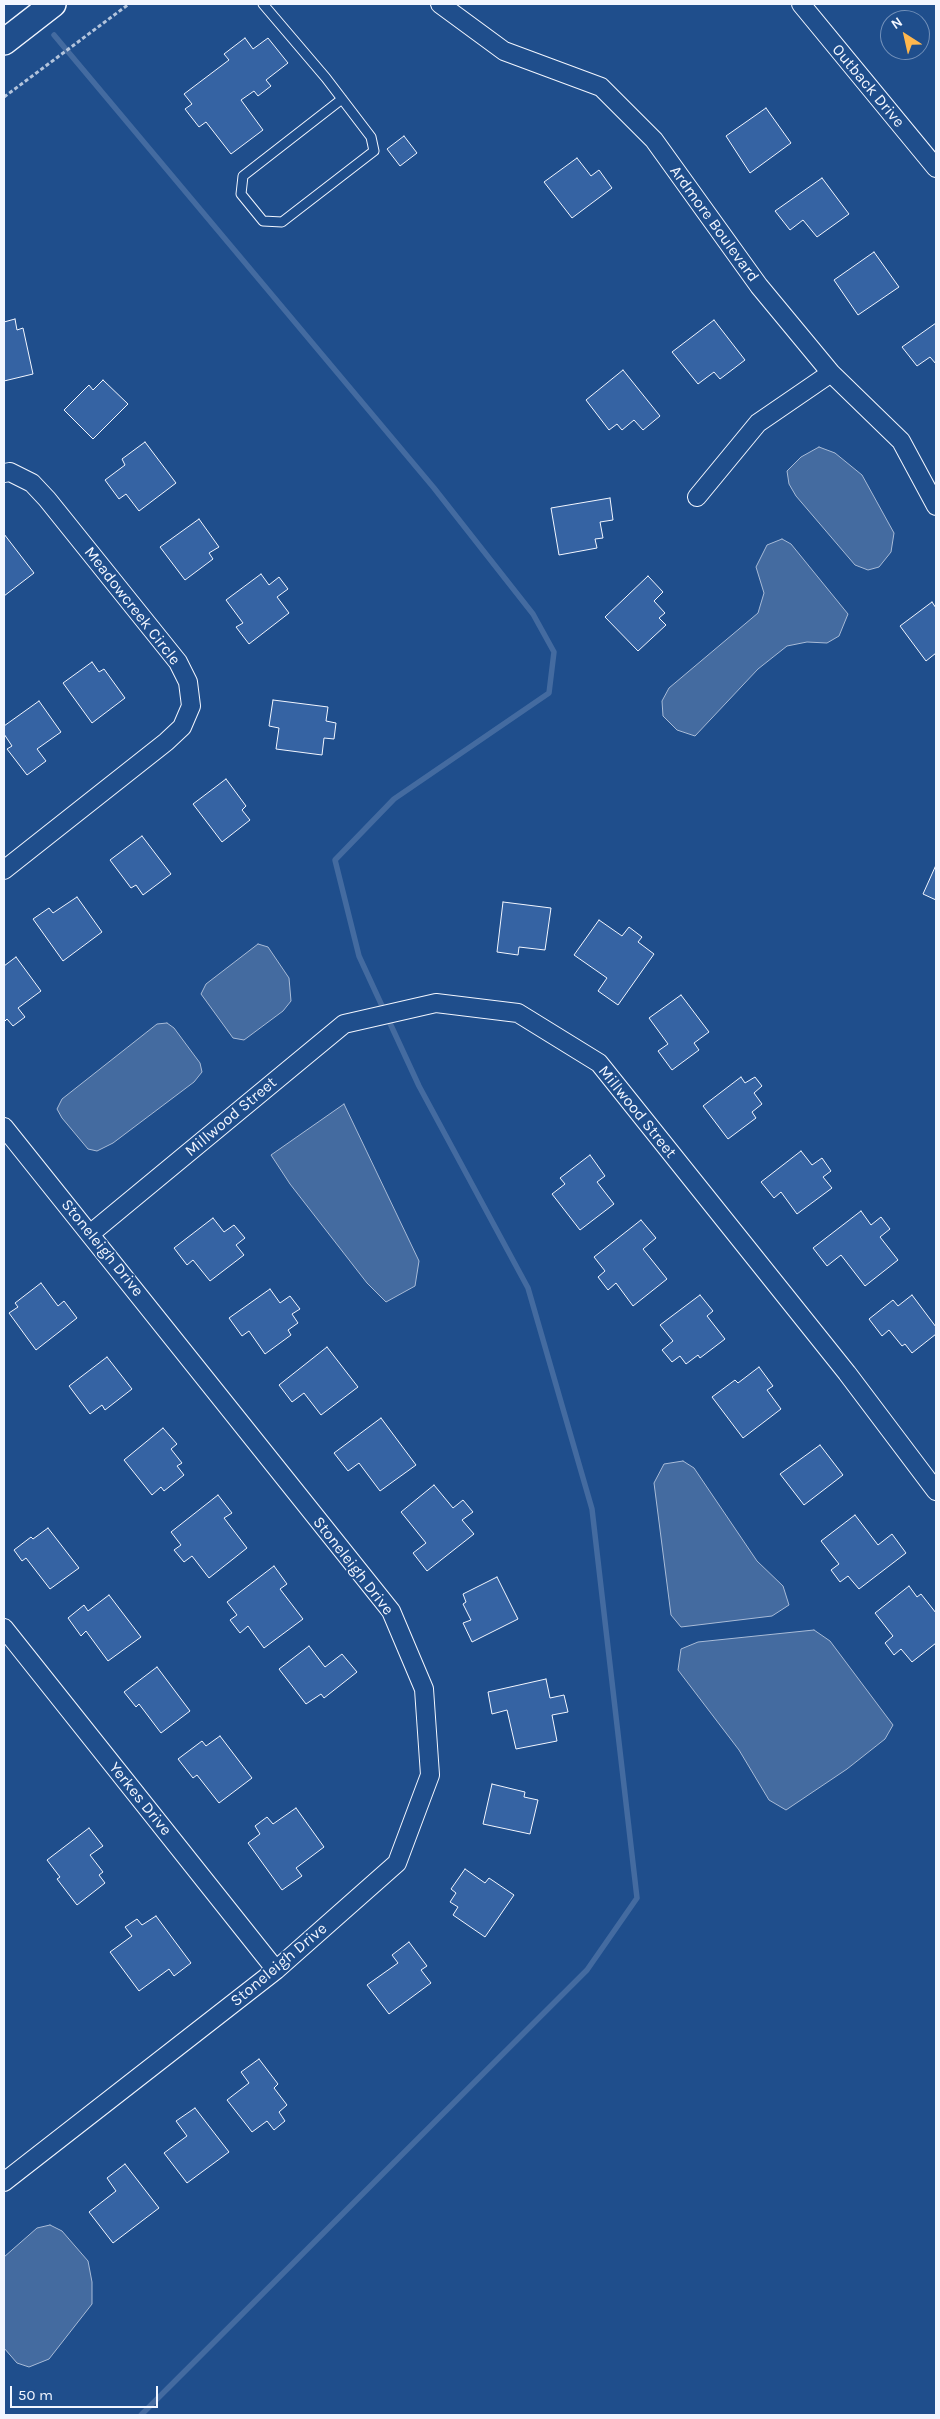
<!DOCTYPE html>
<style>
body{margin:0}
#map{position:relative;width:940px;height:2419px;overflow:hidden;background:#1f4e8c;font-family:Karla,sans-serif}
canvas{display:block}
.frame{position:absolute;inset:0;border:5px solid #f2f6ff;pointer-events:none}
.north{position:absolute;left:880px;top:10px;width:50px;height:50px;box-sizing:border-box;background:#1f4e8c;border:1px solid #7391ba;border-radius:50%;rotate:325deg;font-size:14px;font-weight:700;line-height:20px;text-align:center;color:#f2f6ff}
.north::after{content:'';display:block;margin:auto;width:18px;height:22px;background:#ffb74d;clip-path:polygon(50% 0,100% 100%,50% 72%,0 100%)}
.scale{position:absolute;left:10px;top:2386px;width:148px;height:22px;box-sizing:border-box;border:2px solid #f2f6ff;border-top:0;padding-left:6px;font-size:15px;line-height:18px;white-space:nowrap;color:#f2f6ff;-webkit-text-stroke:4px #1f4e8c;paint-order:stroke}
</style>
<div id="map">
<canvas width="940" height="2419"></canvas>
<div class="frame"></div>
<div class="north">N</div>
<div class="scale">50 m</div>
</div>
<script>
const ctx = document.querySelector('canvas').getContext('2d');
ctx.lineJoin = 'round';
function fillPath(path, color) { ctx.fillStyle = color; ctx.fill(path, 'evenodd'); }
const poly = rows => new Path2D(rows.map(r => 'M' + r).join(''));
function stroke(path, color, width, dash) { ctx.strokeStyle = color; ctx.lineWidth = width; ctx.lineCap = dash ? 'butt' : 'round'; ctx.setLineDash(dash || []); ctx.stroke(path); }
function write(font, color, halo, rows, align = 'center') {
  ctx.font = font + ' Karla,sans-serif'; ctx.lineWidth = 4; ctx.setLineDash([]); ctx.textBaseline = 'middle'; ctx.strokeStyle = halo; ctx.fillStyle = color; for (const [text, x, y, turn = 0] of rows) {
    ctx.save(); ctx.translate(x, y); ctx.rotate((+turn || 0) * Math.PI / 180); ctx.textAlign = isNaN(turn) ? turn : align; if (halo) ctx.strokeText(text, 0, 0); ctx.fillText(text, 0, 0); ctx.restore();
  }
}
const water = poly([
 [819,447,835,453,862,475,894,533,891,552,879,567,868,570,855,565,796,496,789,484,787,471,801,457,819,447],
 [782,539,791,544,848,614,839,636,827,643,807,642,787,646,758,669,695,736,677,730,663,716,662,701,669,688,758,613,764,593,756,567,767,545,782,539],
 [258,944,268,947,289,978,291,1001,283,1011,244,1040,233,1038,201,994,206,984,258,944],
 [167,1023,174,1028,200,1063,202,1072,194,1082,113,1143,97,1151,88,1149,62,1118,57,1109,62,1099,157,1024,167,1023],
 [344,1104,419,1261,415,1286,386,1302,367,1283,290,1184,271,1155,344,1104],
 [683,1461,694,1468,757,1561,783,1586,789,1605,772,1616,681,1627,671,1615,654,1483,664,1464,683,1461],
 [814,1630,830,1641,893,1725,885,1739,847,1769,786,1810,769,1800,739,1750,678,1670,681,1649,698,1642,814,1630],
 [50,2225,62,2231,88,2261,92,2282,92,2304,49,2359,29,2367,17,2363,4,2348,4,2257,37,2228,50,2225]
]);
fillPath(water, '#446ba0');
stroke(water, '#a8bbd7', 1);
stroke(poly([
 [54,35,434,488,533,614,554,652,549,693,394,799,335,860,359,956,419,1086,528,1288,592,1509,637,1898,587,1970,141,2415]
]), '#446ba0', 5.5);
const building = poly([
 [245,38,253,49,268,38,288,63,266,80,271,86,258,96,254,91,241,100,263,130,231,154,206,122,199,127,185,109,192,104,184,94,229,60,224,54,245,38],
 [766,108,791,143,750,173,726,136,766,108],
 [404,136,417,153,400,166,387,149,404,136],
 [577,158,591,176,599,170,612,188,572,218,544,182,577,158],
 [822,178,849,214,817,237,803,220,790,230,775,211,822,178],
 [874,252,899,287,858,315,834,280,874,252],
 [15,319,17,330,23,328,33,374,4,381,4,322,15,319],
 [714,320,745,360,720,379,714,372,698,384,672,352,714,320],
 [936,323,936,364,930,357,917,366,902,347,936,323],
 [623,370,660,416,643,430,634,420,622,430,617,424,609,430,586,400,623,370],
 [103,380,128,404,93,439,64,410,89,385,93,390,103,380],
 [145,442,176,483,139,511,126,494,119,499,105,480,125,465,122,459,145,442],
 [610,498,613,520,600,522,603,538,595,539,597,548,559,555,551,508,610,498],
 [199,519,219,547,209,553,213,559,185,580,160,547,199,519],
 [4,534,34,573,4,596,4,534],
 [261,574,269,585,279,577,288,589,277,597,289,613,249,644,236,627,243,623,226,600,261,574],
 [648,576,663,592,654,601,665,613,659,618,666,625,638,651,605,617,648,576],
 [932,602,936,608,936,653,926,661,900,626,932,602],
 [92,662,99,672,104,669,125,698,92,723,63,683,92,662],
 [273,700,328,707,326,721,336,723,334,739,324,738,322,755,276,749,279,728,269,726,273,700],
 [39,701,61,732,37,749,46,761,27,775,7,749,12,746,4,734,4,726,39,701],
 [226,779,246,806,242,810,250,820,222,842,193,804,226,779],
 [142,836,171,874,143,895,136,885,131,888,110,860,142,836],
 [936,865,936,900,923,894,936,865],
 [77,897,102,932,63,961,33,919,49,908,53,913,77,897],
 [503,902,551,908,545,950,519,947,518,955,497,952,503,902],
 [599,920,622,936,629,927,642,937,638,942,654,954,618,1005,598,991,607,978,574,955,599,920],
 [16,957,41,991,18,1008,25,1017,13,1026,7,1019,4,1022,4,966,16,957],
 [681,995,709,1032,694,1043,699,1050,672,1070,658,1051,668,1044,649,1018,681,995],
 [741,1077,745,1083,755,1077,762,1086,754,1093,762,1104,752,1112,756,1118,728,1139,703,1106,741,1077],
 [801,1151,812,1165,822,1158,831,1171,823,1177,832,1188,797,1214,781,1192,774,1198,761,1182,801,1151],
 [590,1155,605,1176,597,1182,614,1204,580,1230,552,1194,565,1184,560,1178,590,1155],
 [861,1211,871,1225,881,1217,890,1229,880,1237,898,1260,865,1286,841,1255,827,1266,813,1248,861,1211],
 [213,1218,224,1232,234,1225,245,1238,236,1245,244,1255,210,1281,193,1260,187,1265,174,1248,213,1218],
 [641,1220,656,1238,643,1249,667,1279,633,1306,616,1283,608,1290,598,1277,605,1271,594,1257,641,1220],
 [41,1283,58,1306,64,1301,77,1318,36,1350,9,1313,18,1307,15,1303,41,1283],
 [270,1289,280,1303,290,1296,300,1309,292,1314,298,1323,288,1330,291,1335,265,1354,249,1331,242,1336,229,1318,270,1289],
 [700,1295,713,1311,707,1316,725,1339,700,1358,698,1355,686,1364,680,1356,672,1362,662,1350,673,1341,660,1325,700,1295],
 [912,1295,936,1327,936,1334,912,1353,905,1344,902,1346,889,1330,882,1336,869,1319,893,1300,898,1306,912,1295],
 [327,1347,358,1387,321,1415,304,1393,292,1402,279,1385,327,1347],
 [107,1357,132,1389,105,1410,102,1405,90,1414,69,1386,107,1357],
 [759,1367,773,1386,767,1390,781,1409,743,1438,712,1397,735,1380,738,1383,759,1367],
 [381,1418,416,1465,380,1491,359,1463,348,1471,334,1453,381,1418],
 [163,1428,177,1444,171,1449,182,1463,177,1466,184,1475,164,1491,161,1487,152,1495,124,1460,163,1428],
 [820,1445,843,1475,804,1505,780,1474,820,1445],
 [434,1485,453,1508,463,1500,473,1512,462,1520,474,1534,427,1571,413,1553,426,1543,401,1512,434,1485],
 [218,1495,232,1513,224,1518,247,1548,209,1578,192,1556,184,1562,174,1550,181,1545,171,1532,218,1495],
 [855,1515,878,1545,892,1534,906,1553,859,1589,848,1576,840,1582,831,1570,839,1564,821,1541,855,1515],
 [48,1528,79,1568,50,1589,26,1558,22,1561,14,1550,31,1537,33,1539,48,1528],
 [274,1566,287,1584,280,1589,303,1619,264,1648,248,1626,240,1633,230,1620,237,1615,227,1602,274,1566],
 [497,1577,518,1619,472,1642,463,1623,471,1620,463,1604,466,1602,463,1594,497,1577],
 [909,1586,917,1597,921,1594,936,1613,936,1643,912,1662,901,1649,894,1655,885,1643,893,1636,875,1613,909,1586],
 [109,1595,141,1637,108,1661,86,1631,81,1636,68,1618,84,1605,88,1611,109,1595],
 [309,1646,325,1667,342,1654,357,1672,324,1698,321,1694,306,1704,279,1669,309,1646],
 [157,1667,190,1711,161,1733,139,1704,136,1707,124,1692,157,1667],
 [546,1679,550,1698,564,1695,568,1712,552,1715,557,1741,516,1749,507,1710,492,1714,488,1692,546,1679],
 [220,1736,252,1778,219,1803,197,1775,193,1778,178,1759,202,1741,206,1746,220,1736],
 [492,1784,525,1792,524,1797,538,1800,530,1834,483,1824,492,1784],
 [296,1808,324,1847,296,1868,302,1876,282,1890,248,1843,260,1834,255,1826,267,1817,273,1824,296,1808],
 [89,1828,103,1846,90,1855,103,1872,99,1875,105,1883,77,1905,57,1879,60,1877,47,1860,89,1828],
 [465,1869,485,1883,489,1878,514,1895,485,1937,453,1915,458,1907,450,1902,456,1893,451,1889,465,1869],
 [156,1916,191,1963,174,1976,169,1969,139,1991,110,1952,132,1936,125,1927,137,1919,142,1925,156,1916],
 [409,1942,427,1966,421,1970,431,1983,389,2014,367,1985,398,1963,392,1955,409,1942],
 [259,2059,278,2084,274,2088,287,2105,279,2112,285,2121,274,2130,267,2121,252,2132,227,2100,249,2083,241,2072,259,2059],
 [195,2108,229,2152,187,2183,164,2153,187,2136,176,2121,195,2108],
 [125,2164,159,2208,113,2243,89,2212,116,2191,107,2178,125,2164]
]);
fillPath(building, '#3563a3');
stroke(building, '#f2f6ff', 1);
const lane = poly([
 [263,4,326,78,371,137,374,151,282,222,263,221,241,194,243,176,342,99]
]);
const street = poly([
 [440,4,504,51,601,87,654,140,759,286,831,373,901,441,936,506],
 [801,4,936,168],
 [4,473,10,472,32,483,47,499,178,662,188,682,191,706,182,727,166,742,4,870],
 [697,497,758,423,831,373],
 [4,1127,391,1611,424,1689,430,1775,397,1863,276,1970,4,2182],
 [90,1234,344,1024,436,1003,518,1013,599,1063,847,1373,936,1491],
 [4,1628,276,1970]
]);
const secondary = poly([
 [4,42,53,4]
]);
stroke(lane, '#f2f6ff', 11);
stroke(street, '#f2f6ff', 20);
stroke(secondary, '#f2f6ff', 28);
stroke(poly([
 [4,97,129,4]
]), '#b3c4dc', 3, [4, 2.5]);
stroke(lane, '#1f4e8c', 9);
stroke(street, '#1f4e8c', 18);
stroke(secondary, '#1f4e8c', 25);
write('16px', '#f2f6ff', '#1f4e8c', [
 ["Outback Drive",868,86,50],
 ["Ardmore Boulevard",714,224,54],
 ["Meadowcreek Circle",132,606,52],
 ["Millwood Street",637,1112,51],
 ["Millwood Street",231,1117,-40],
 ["Stoneleigh Drive",102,1248,51],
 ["Stoneleigh Drive",353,1566,52],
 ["Yerkes Drive",140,1799,51],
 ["Stoneleigh Drive",279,1965,-40]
]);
</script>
